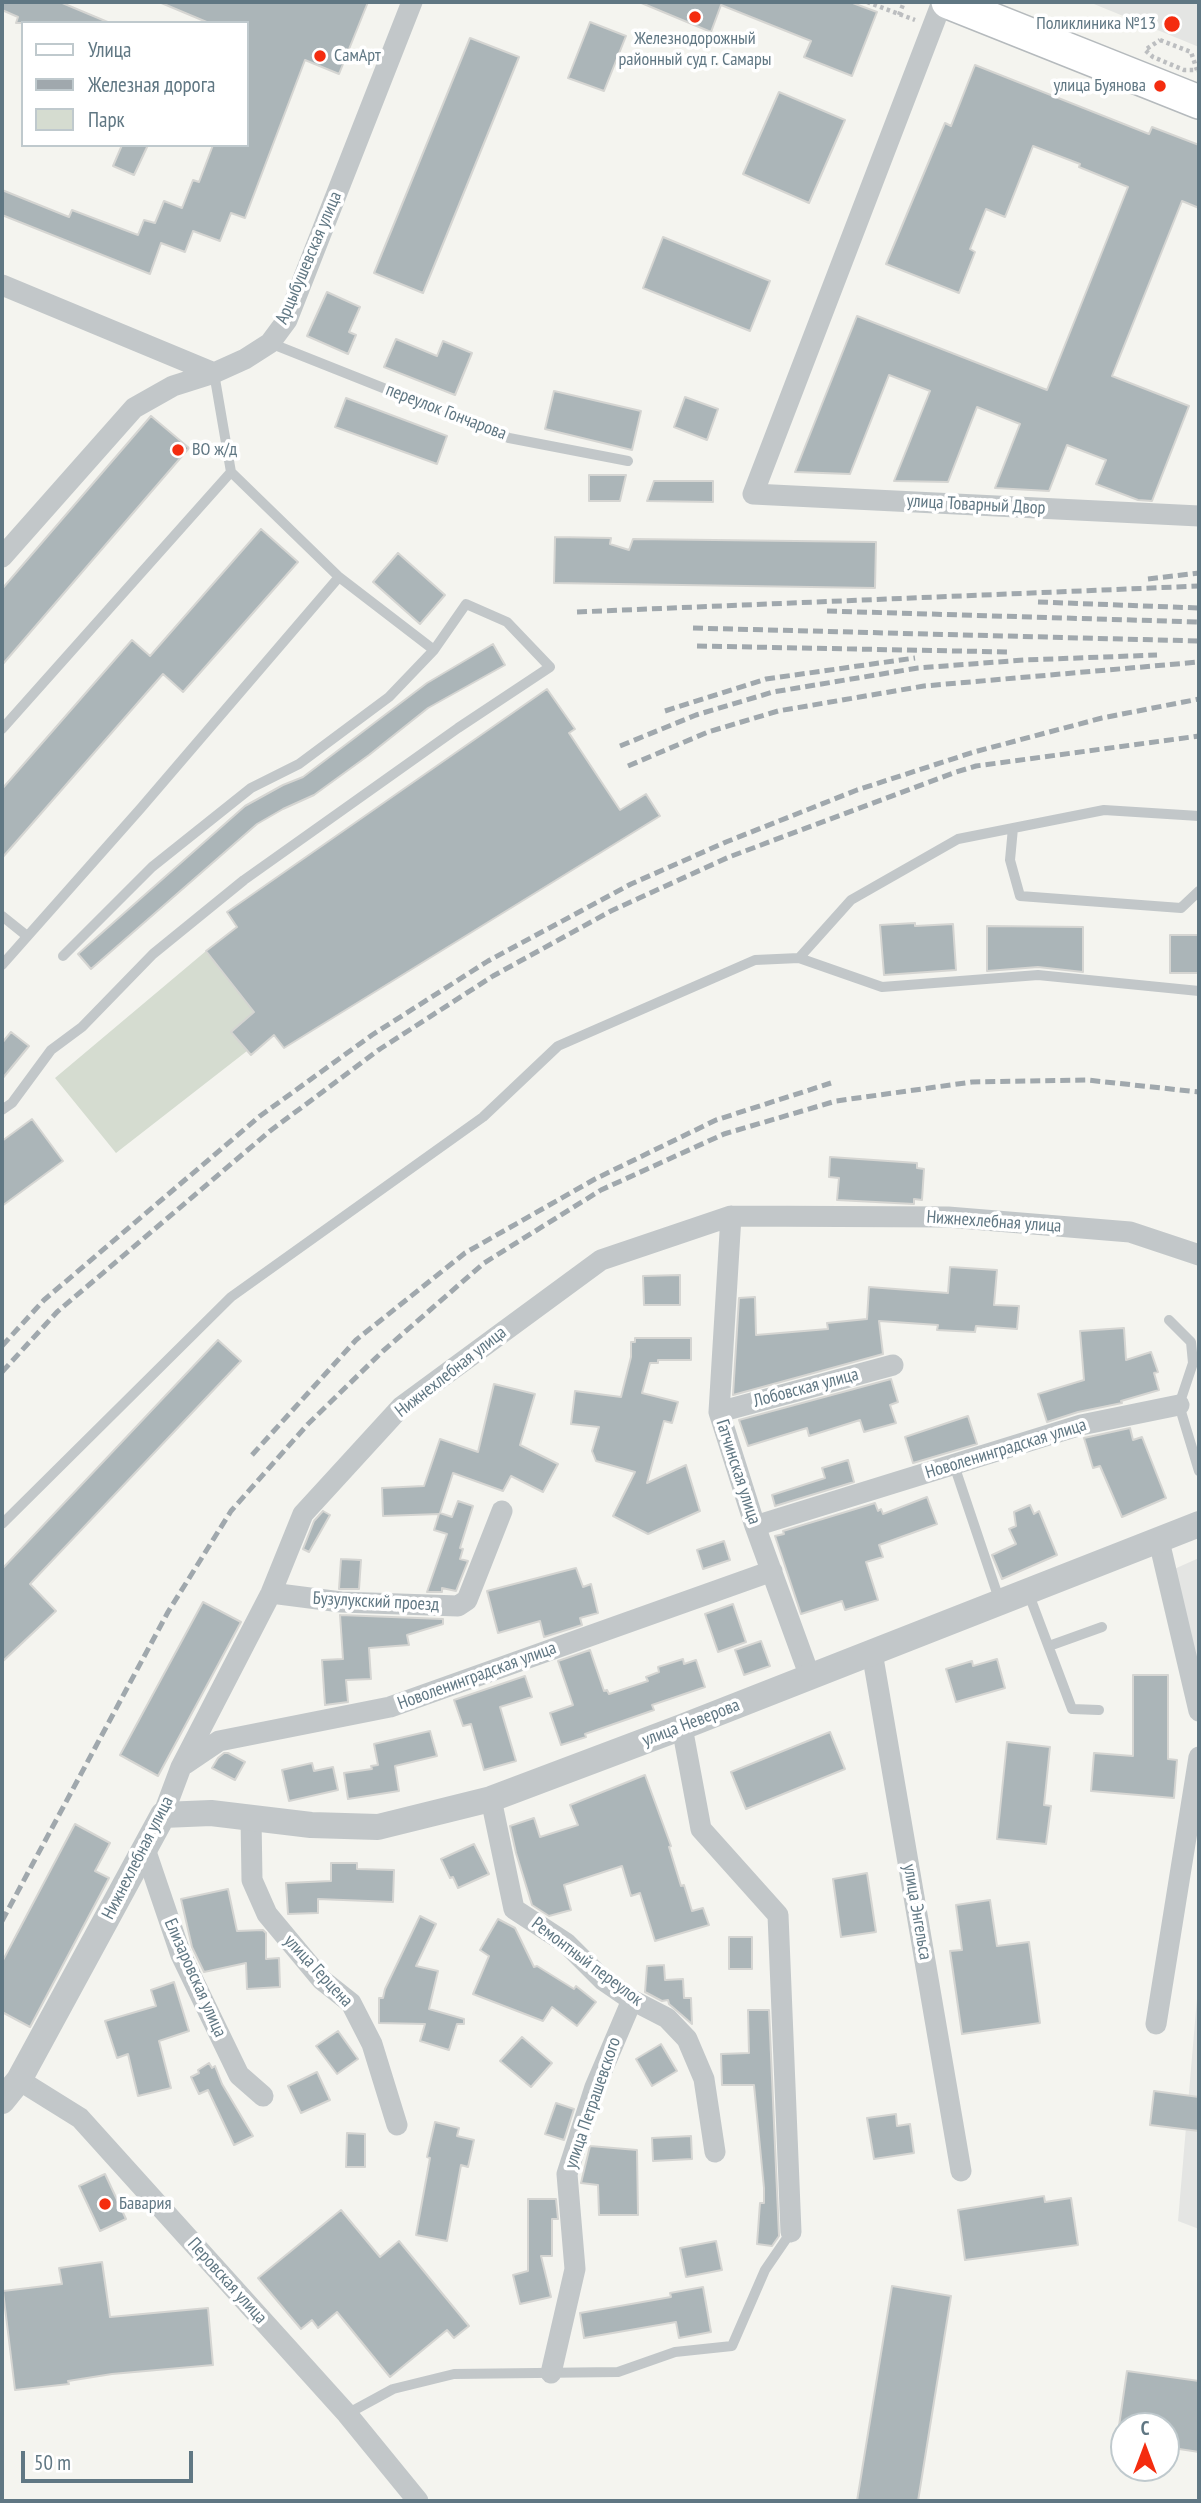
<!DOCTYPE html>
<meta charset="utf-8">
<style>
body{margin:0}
#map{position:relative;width:1201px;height:2503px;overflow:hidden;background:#f4f4ef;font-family:"PT Sans Narrow",sans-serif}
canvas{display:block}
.frame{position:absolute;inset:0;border:4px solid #607783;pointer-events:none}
.legend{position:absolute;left:21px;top:21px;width:228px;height:126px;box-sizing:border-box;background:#fff;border:2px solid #bfc9cd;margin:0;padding:9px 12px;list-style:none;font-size:21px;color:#607783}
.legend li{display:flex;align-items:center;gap:14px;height:35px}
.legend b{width:35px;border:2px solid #bfc9cd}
.north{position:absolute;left:1110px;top:2412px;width:70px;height:70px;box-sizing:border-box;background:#fff;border:2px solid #bfc9cd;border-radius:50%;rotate:0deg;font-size:19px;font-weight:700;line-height:28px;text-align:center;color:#607783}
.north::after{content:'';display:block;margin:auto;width:24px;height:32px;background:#f42c0f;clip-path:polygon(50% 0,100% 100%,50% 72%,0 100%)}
.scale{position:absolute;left:21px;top:2451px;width:172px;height:32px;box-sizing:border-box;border:4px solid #607783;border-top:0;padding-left:9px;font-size:21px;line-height:24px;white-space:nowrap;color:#607783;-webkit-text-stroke:5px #fff;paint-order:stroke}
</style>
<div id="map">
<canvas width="1201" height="2503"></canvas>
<div class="frame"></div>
<ul class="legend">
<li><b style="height:9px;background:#fff"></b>Улица</li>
<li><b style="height:9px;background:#a0a8ad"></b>Железная дорога</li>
<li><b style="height:19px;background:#d5dcd0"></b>Парк</li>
</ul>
<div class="north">С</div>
<div class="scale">50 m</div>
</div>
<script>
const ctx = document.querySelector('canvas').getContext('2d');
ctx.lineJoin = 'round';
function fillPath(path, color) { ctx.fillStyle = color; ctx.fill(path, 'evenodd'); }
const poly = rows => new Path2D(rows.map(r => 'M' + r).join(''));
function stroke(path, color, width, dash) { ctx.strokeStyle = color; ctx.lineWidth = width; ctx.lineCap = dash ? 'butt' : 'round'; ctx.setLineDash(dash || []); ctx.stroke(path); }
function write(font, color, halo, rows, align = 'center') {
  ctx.font = font + ' "PT Sans Narrow",sans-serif'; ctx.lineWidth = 7; ctx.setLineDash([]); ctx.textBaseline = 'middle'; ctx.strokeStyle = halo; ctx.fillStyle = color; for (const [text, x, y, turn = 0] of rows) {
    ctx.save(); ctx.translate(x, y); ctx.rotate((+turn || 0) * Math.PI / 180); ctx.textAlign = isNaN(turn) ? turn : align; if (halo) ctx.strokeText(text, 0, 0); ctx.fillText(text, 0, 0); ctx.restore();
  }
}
fillPath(poly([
 [1089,2,1199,2,1199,47],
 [1199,1558,1199,1674,1172,1570],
 [1199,1975,1199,2229,1178,2221]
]), '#e4e5e3');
fillPath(poly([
 [206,951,254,1012,231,1032,247,1051,116,1153,55,1078]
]), '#d5dcd0');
const building = poly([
 [2,2,60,2,110,23,16,23,18,17,2,10,2,2],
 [159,2,368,2,339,74,305,60,245,218,231,213,220,241,193,231,185,252,161,243,150,274,2,215,2,190,69,217,72,210,138,235,144,220,155,223,164,201,182,208,193,180,199,182,213,145,247,145,247,23,209,23,159,2],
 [639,2,850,2,877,12,852,76,804,57,811,41,721,5,711,32,639,2],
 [590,22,626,36,604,91,568,78,590,22],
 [470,38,519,57,423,293,374,273,470,38],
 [975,65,1149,134,1152,127,1199,145,1199,208,1182,201,1112,376,1189,406,1152,501,1138,500,1096,484,1106,460,1067,445,1049,491,995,488,1020,424,977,407,948,482,894,481,930,391,889,375,850,474,795,472,857,316,1047,390,1128,187,1079,167,1080,164,1033,146,1005,217,986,209,970,249,975,252,959,293,886,264,945,123,951,126,975,65],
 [779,92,845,120,809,203,743,174,779,92],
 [122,145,148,145,134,175,113,166,122,145],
 [663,237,770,281,750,331,643,288,663,237],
 [327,292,360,307,349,332,356,335,348,354,307,336,327,292],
 [396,339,437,356,443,341,472,353,455,395,384,367,396,339],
 [554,391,641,411,632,450,545,429,554,391],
 [685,397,718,409,707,440,674,427,685,397],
 [346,398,447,436,437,464,335,427,346,398],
 [151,416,189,448,2,665,2,589,151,416],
 [589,475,626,475,620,501,589,501,589,475],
 [654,481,713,481,713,502,647,501,654,481],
 [261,529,298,562,183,692,163,674,2,858,2,789,132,640,150,656,261,529],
 [555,537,611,538,610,544,629,550,633,539,876,542,875,588,554,583,555,537],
 [398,553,445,595,420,624,373,582,398,553],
 [493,644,505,665,428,708,369,755,314,795,283,809,257,824,91,969,78,954,245,806,283,785,303,777,427,683,493,644],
 [547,689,575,729,569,733,620,810,646,794,660,816,284,1048,274,1035,251,1055,231,1032,254,1012,206,951,237,927,227,912,547,689],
 [915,923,915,926,953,924,956,970,884,975,880,925,915,923],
 [987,926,1083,927,1083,972,1038,967,987,971,987,926],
 [1170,935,1199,935,1199,973,1170,973,1170,935],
 [11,1032,29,1046,2,1079,2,1043,11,1032],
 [32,1119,63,1161,2,1206,2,1141,32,1119],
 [830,1157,917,1163,917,1168,924,1169,922,1200,914,1199,914,1204,837,1200,839,1178,829,1177,830,1157],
 [950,1267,997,1270,994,1305,1019,1306,1017,1329,976,1326,975,1332,937,1330,938,1325,879,1321,883,1354,733,1395,739,1298,755,1297,756,1335,828,1329,827,1323,867,1319,869,1287,948,1293,950,1267],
 [680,1275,680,1305,644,1305,643,1276,680,1275],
 [1124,1328,1126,1360,1151,1352,1158,1372,1154,1373,1159,1390,1121,1401,1122,1403,1078,1412,1047,1422,1038,1394,1084,1380,1080,1331,1124,1328],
 [635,1338,691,1338,691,1360,658,1360,658,1363,650,1363,642,1393,678,1402,672,1423,664,1421,647,1483,686,1465,700,1511,648,1534,613,1516,635,1472,596,1461,592,1451,599,1427,571,1424,575,1391,621,1397,631,1357,631,1342,635,1342,635,1338],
 [218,1340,241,1361,30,1584,56,1611,2,1662,2,1569,218,1340],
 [891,1379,898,1402,890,1405,896,1423,864,1432,860,1420,809,1436,807,1428,748,1446,739,1420,891,1379],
 [494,1384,535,1394,520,1445,558,1464,543,1492,511,1476,503,1491,453,1473,440,1513,452,1517,458,1501,473,1506,460,1548,463,1549,460,1559,468,1561,456,1591,442,1588,442,1592,427,1592,447,1534,434,1530,439,1514,383,1516,382,1488,424,1486,440,1439,478,1452,494,1384],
 [968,1416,977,1444,913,1463,905,1437,968,1416],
 [1130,1428,1133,1440,1142,1437,1166,1498,1122,1517,1100,1466,1093,1468,1084,1438,1130,1428],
 [848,1460,854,1482,775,1506,772,1495,825,1478,822,1468,848,1460],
 [927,1497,937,1524,879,1545,883,1557,866,1562,878,1600,845,1610,842,1601,801,1614,775,1536,784,1534,783,1531,862,1507,875,1503,878,1511,881,1509,883,1514,927,1497],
 [1030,1505,1034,1514,1039,1511,1057,1555,1002,1579,992,1555,1016,1544,1009,1529,1016,1526,1014,1512,1030,1505],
 [323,1511,330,1515,309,1552,303,1549,314,1521,323,1511],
 [724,1541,730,1560,703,1569,697,1550,724,1541],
 [341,1559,361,1560,359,1589,339,1589,341,1559],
 [576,1568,583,1587,591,1584,598,1613,580,1618,582,1625,544,1637,540,1621,498,1633,487,1591,576,1568],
 [203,1602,241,1622,158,1776,120,1755,203,1602],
 [733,1604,746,1642,718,1652,705,1614,733,1604],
 [340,1615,443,1619,443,1624,407,1635,409,1645,369,1648,371,1679,346,1680,348,1702,325,1705,322,1660,343,1659,340,1615],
 [761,1641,770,1666,744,1675,735,1650,761,1641],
 [590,1650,604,1691,607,1690,609,1694,648,1681,646,1677,659,1672,658,1667,683,1659,684,1664,696,1660,705,1687,652,1705,654,1710,585,1734,586,1737,561,1745,550,1713,573,1705,558,1661,590,1650],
 [997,1659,1005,1688,956,1702,946,1669,972,1661,973,1666,997,1659],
 [1133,1675,1168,1675,1168,1759,1177,1760,1174,1798,1091,1791,1094,1753,1133,1756,1133,1675],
 [525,1676,532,1697,500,1707,516,1761,484,1770,471,1724,463,1726,454,1700,525,1676],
 [430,1731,437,1756,395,1766,399,1791,348,1799,344,1773,372,1769,371,1766,378,1765,374,1744,430,1731],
 [830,1732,845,1769,746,1809,731,1772,830,1732],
 [1007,1742,1050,1747,1044,1805,1051,1806,1046,1844,997,1839,1007,1742],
 [224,1753,228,1753,245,1762,235,1780,212,1768,218,1758,224,1753],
 [312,1763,314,1771,333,1767,338,1790,289,1801,282,1770,312,1763],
 [645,1775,671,1846,669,1847,681,1886,684,1885,692,1911,703,1908,709,1925,655,1941,640,1893,631,1896,622,1866,564,1885,571,1910,549,1916,532,1905,516,1853,510,1826,534,1818,540,1837,578,1825,570,1805,645,1775],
 [75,1824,110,1843,95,1871,109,1878,30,2027,2,2012,2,1962,75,1824],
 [474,1844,489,1874,458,1888,453,1877,450,1878,441,1859,474,1844],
 [331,1863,357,1863,357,1869,394,1870,393,1902,318,1899,318,1913,288,1914,286,1883,331,1881,331,1863],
 [867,1873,876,1932,841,1937,833,1879,867,1873],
 [228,1889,237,1931,263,1930,266,1933,266,1959,279,1958,280,1987,247,1989,246,1963,204,1972,192,1947,181,1899,228,1889],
 [990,1900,997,1946,1029,1942,1040,2023,962,2034,950,1951,962,1950,956,1905,990,1900],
 [420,1916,436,1924,416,1966,438,1971,429,2009,464,2019,464,2024,457,2024,449,2050,420,2041,425,2024,379,2023,379,1998,383,1998,385,1989,420,1916],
 [498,1919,515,1928,534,1967,537,1966,574,1989,576,1986,596,2002,577,2026,552,2007,543,2021,473,1994,489,1956,480,1950,498,1919],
 [729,1937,752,1937,752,1969,729,1969,729,1937],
 [664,1965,665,1980,683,1979,684,1998,691,1998,692,2024,669,2004,668,2000,662,2001,645,1992,647,1966,664,1965],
 [174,1982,189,2031,159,2041,171,2088,138,2096,128,2054,117,2058,105,2021,156,2006,151,1990,174,1982],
 [748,2010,769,2010,779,2236,772,2246,757,2244,760,2203,764,2203,764,2188,754,2085,722,2085,721,2054,749,2053,748,2010],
 [338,2031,358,2059,337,2074,316,2046,338,2031],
 [522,2037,552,2063,531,2087,500,2061,522,2037],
 [661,2044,677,2071,652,2086,636,2059,661,2044],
 [209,2063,212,2068,215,2066,222,2084,253,2136,234,2145,208,2090,199,2094,191,2077,199,2073,198,2070,209,2063],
 [317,2072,330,2100,301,2113,288,2086,317,2072],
 [1154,2091,1199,2097,1199,2131,1150,2125,1154,2091],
 [556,2103,574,2109,564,2140,545,2134,556,2103],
 [896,2114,897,2126,910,2124,914,2153,874,2159,867,2118,896,2114],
 [435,2122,459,2128,457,2136,474,2140,468,2167,461,2165,447,2241,416,2235,430,2158,427,2157,435,2122],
 [347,2133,365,2134,365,2167,346,2167,347,2133],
 [691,2136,692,2159,653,2161,652,2138,691,2136],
 [590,2146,637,2150,638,2215,599,2215,598,2185,581,2183,590,2146],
 [105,2174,126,2219,100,2231,79,2186,105,2174],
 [1044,2196,1045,2202,1071,2198,1078,2245,965,2260,958,2210,1044,2196],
 [528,2199,556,2199,558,2219,552,2219,552,2256,541,2256,551,2297,520,2304,513,2275,528,2271,528,2199],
 [341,2210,380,2257,399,2241,469,2326,454,2338,447,2330,390,2377,337,2312,318,2328,312,2320,301,2329,258,2278,341,2210],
 [716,2241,722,2270,686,2277,680,2248,716,2241],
 [102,2262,110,2317,208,2308,213,2365,112,2374,68,2381,69,2384,15,2390,3,2291,62,2284,59,2268,102,2262],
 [892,2286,951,2296,918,2501,857,2501,892,2286],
 [703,2287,711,2332,679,2338,676,2322,584,2338,580,2313,671,2297,670,2293,703,2287],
 [1127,2371,1199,2381,1199,2452,1166,2447,1166,2426,1119,2426,1127,2371]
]);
fillPath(building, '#abb5b8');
stroke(building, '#d5d5d2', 2);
const primary = poly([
 [948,2,1199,102]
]);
stroke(primary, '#b5babd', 36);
stroke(poly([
 [867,2,915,20],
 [899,15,904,2],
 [1160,40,1191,52,1197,70,1184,70,1153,57,1145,50,1160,40]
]), '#bcbec0', 4.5, [3.5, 3.5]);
stroke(poly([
 [270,343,509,438,628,461],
 [214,373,231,472,339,577,434,650],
 [2,729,231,472],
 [1013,828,1010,860,1020,896,1181,908,1199,891],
 [2,916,27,936],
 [799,958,851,900,958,839,1104,810,1199,816],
 [2,965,141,808,339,577],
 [2,1110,12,1103,51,1050,82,1027,153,954,244,880,458,728,550,667,507,622,466,604,434,650,389,697,299,764,251,788,152,867,63,956],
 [1169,1320,1191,1342,1193,1363,1179,1405,1199,1471],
 [954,1465,1000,1602],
 [2,1524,231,1297,483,1117,558,1046,755,960,799,958,882,987,1038,975,1199,991],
 [1028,1592,1072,1709,1099,1710],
 [1049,1646,1102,1627],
 [347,2414,393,2389,454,2374,618,2372,675,2352,732,2346,765,2270,791,2232]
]), '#c2c7c9', 10);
stroke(poly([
 [942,2,753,494,1199,516],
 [2,285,214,373],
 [2,557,134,408,173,386,214,373,245,359,270,343,287,320,412,2],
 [731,1216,719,1412,755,1526,810,1677],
 [719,1412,893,1365],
 [755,1526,1081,1425,1179,1405],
 [1159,1541,1199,1711],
 [271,1593,341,1602,458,1606,467,1600,502,1511],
 [872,1652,961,2171],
 [682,1727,701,1829,778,1915,791,2232],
 [185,1764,219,1741,390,1707,772,1571],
 [491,1799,514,1909,566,1943,603,1980,632,2000,667,2018,687,2039,704,2079,715,2152],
 [163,1815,181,1767,271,1593,303,1514,401,1407,601,1260,731,1216,948,1217,1130,1232,1199,1255],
 [251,1817,252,1880,267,1914,322,1980,351,2003,372,2044,397,2125],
 [145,1849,181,1955,239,2075,263,2096],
 [1156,2024,1199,1757],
 [19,2080,80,2118,347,2414,418,2501],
 [551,2373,575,2269,567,2174,595,2087,632,2000]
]), '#c2c7c9', 21);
stroke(poly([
 [2,2101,19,2080,163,1815,211,1813,311,1825,378,1827,491,1799,682,1727,1199,1524]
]), '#c2c7c9', 26);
stroke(primary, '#fff', 33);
stroke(poly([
 [1148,579,1199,573],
 [1038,602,1199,608],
 [827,611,1199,622],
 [577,612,1199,586],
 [693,628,1199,641],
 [697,646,1010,652],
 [665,711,766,679,915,658],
 [620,746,696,715,773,692,918,668,1024,660,1157,655],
 [628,766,708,732,778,711,924,686,1199,662],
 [2,1346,44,1300,260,1116,372,1035,488,961,631,884,726,842,857,790,974,752,1102,718,1199,699],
 [2,1372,57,1312,270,1131,380,1049,493,976,611,911,729,857,956,772,976,766,1199,736],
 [252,1455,356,1340,465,1253,595,1179,716,1120,831,1083],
 [2,1921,168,1612,231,1511,308,1424,383,1351,484,1263,601,1190,724,1134,836,1101,972,1082,1087,1080,1199,1092]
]), '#a0a8ad', 5, [10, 5]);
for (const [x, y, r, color] of [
 [695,17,7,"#f42c0f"],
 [1172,24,9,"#f42c0f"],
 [320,56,7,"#f42c0f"],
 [1160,86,7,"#f42c0f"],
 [178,450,7,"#f42c0f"],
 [105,2204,7,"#f42c0f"]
]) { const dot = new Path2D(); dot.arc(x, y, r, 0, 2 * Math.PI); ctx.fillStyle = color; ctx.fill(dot); stroke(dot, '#fff', 2.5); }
write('18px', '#607783', '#fff', [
 ["Поликлиника №13",1156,24,"right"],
 ["Железнодорожный",695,39,"center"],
 ["районный суд г. Самары",695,60,"center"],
 ["СамАрт",334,56],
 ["улица Буянова",1146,86,"right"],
 ["ВО ж/д",192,450],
 ["Бавария",119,2204]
], 'left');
write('18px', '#607783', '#fff', [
 ["Арцыбушевская улица",309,258,-67],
 ["переулок Гончарова",446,412,21],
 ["улица Товарный Двор",976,505,3],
 ["Нижнехлебная улица",994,1222,4],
 ["Нижнехлебная улица",451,1372,-38],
 ["Лобовская улица",806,1388,-15],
 ["Новоленинградская улица",1006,1449,-17],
 ["Гатчинская улица",738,1472,72],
 ["Бузулукский проезд",376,1602,3],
 ["Новоленинградская улица",477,1676,-20],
 ["улица Неверова",691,1723,-21],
 ["Нижнехлебная улица",138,1858,-63],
 ["улица Энгельса",917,1912,80],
 ["Ремонтный переулок",587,1962,37],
 ["улица Герцена",318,1971,47],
 ["Елизаровская улица",195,1978,66],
 ["улица Петрашевского",593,2103,-71],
 ["Перовская улица",227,2281,48]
]);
</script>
